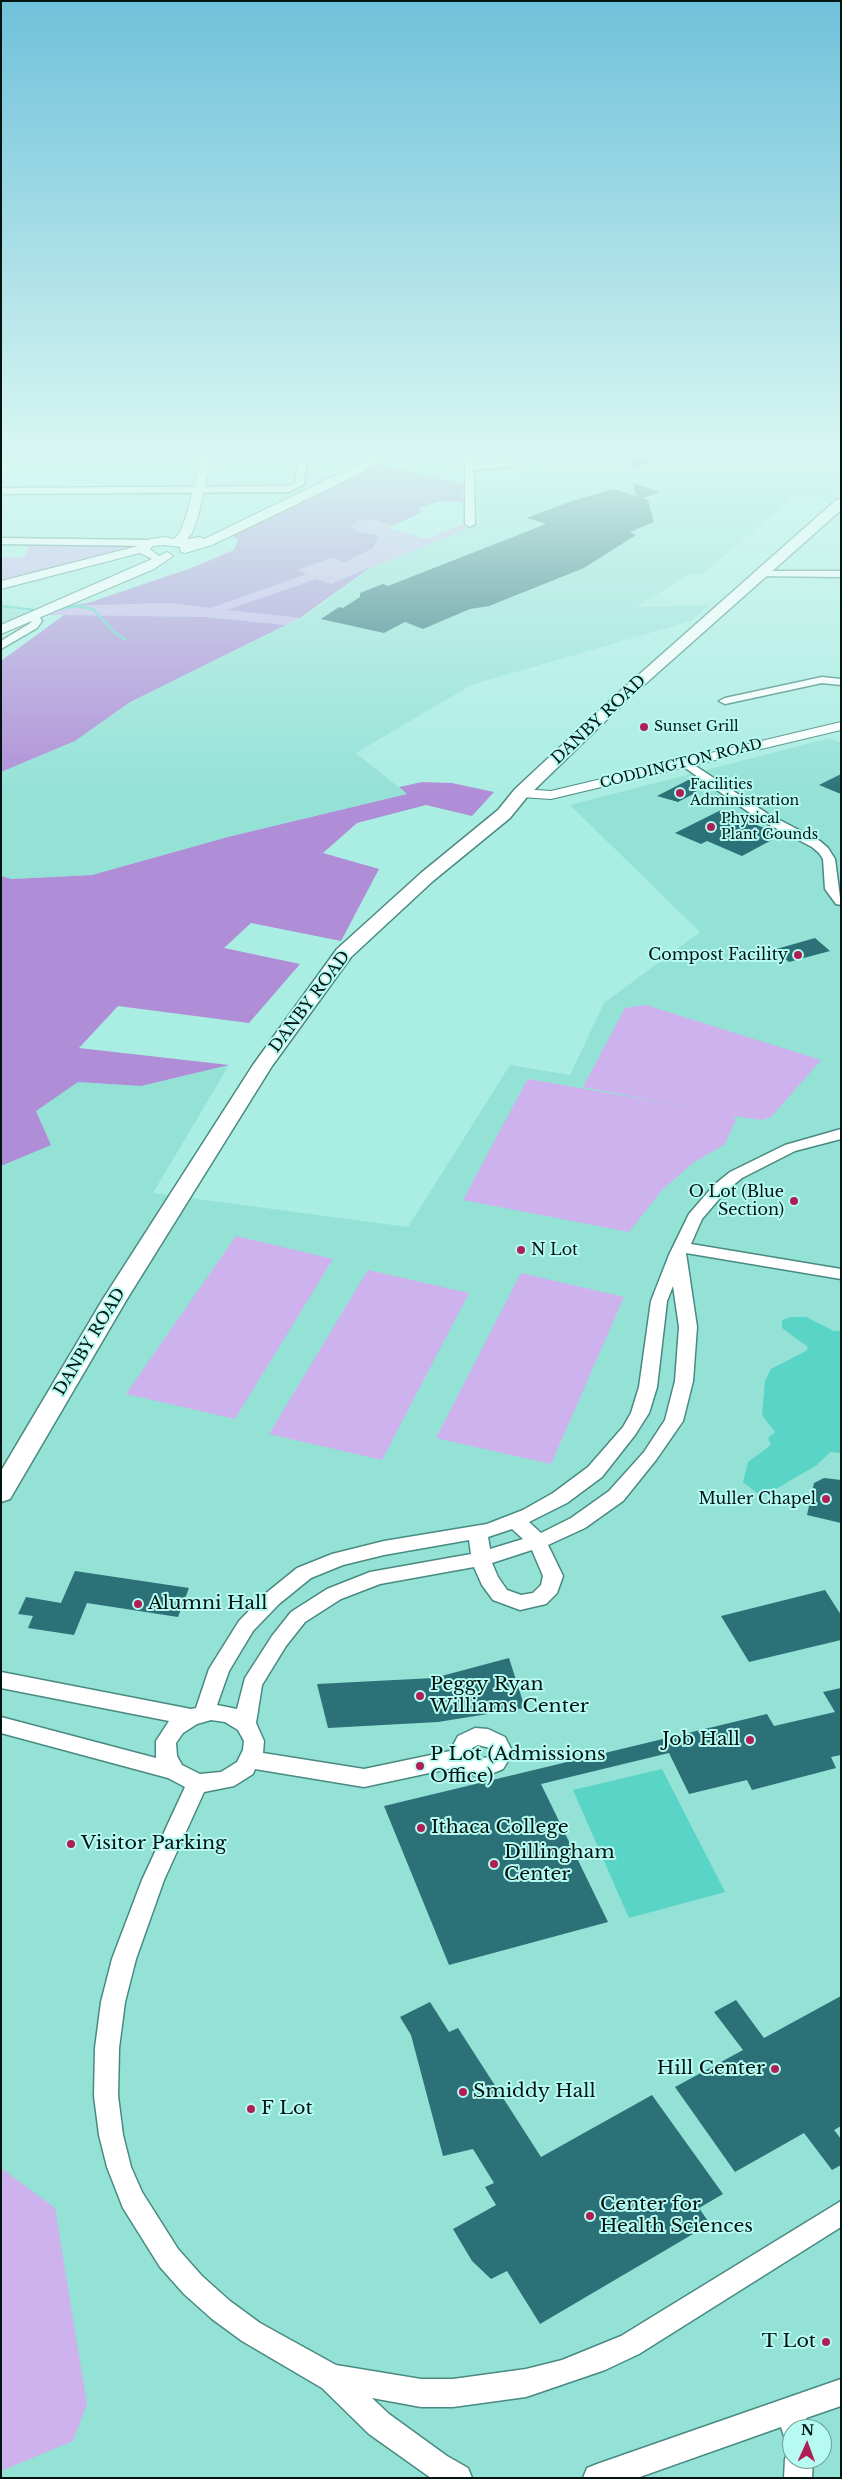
<!DOCTYPE html>
<style>
body{margin:0}
#map{position:relative;width:842px;height:2479px;overflow:hidden;background:#aaede3;font-family:"Libre Baskerville",serif}
canvas{display:block}
.frame{position:absolute;inset:0;border:2px solid #001411;pointer-events:none}
.north{position:absolute;left:782px;top:2419px;width:50px;height:50px;box-sizing:border-box;background:#b7faf1;border:1px solid #6e9e97;border-radius:50%;rotate:2deg;font-size:14px;font-weight:700;line-height:20px;text-align:center;color:#001411}
.north::after{content:'';display:block;margin:auto;width:18px;height:22px;background:#af1f55;clip-path:polygon(50% 0,100% 100%,50% 72%,0 100%)}
</style>
<div id="map">
<canvas width="842" height="2479"></canvas>
<div class="frame"></div>
<div class="north">N</div>
</div>
<script>
const ctx = document.querySelector('canvas').getContext('2d');
ctx.lineJoin = 'round';
function fillPath(path, color) { ctx.fillStyle = color; ctx.fill(path, 'evenodd'); }
const poly = rows => new Path2D(rows.map(r => 'M' + r).join(''));
function stroke(path, color, width, dash) { ctx.strokeStyle = color; ctx.lineWidth = width; ctx.lineCap = dash ? 'butt' : 'round'; ctx.setLineDash(dash || []); ctx.stroke(path); }
function write(font, color, halo, rows, align = 'center') {
  ctx.font = font + ' "Libre Baskerville",serif'; ctx.lineWidth = 4; ctx.setLineDash([]); ctx.textBaseline = 'middle'; ctx.strokeStyle = halo; ctx.fillStyle = color; for (const [text, x, y, turn = 0] of rows) {
    ctx.save(); ctx.translate(x, y); ctx.rotate((+turn || 0) * Math.PI / 180); ctx.textAlign = isNaN(turn) ? turn : align; if (halo) ctx.strokeText(text, 0, 0); ctx.fillText(text, 0, 0); ctx.restore();
  }
}
fillPath(poly([
 [593,451,672,451,675,462,722,451,841,451,841,489,829,502,795,496,703,574,691,573,636,607,709,605,691,621,471,685,356,753,407,794,228,837,92,875,12,879,1,876,1,772,75,741,130,702,309,614,371,567,479,523,477,481,575,462,590,457,594,455],
 [1,608,5,608,31,613,1,624],
 [830,738,841,743,841,2478,1,2478,1,1166,51,1145,36,1111,78,1082,141,1086,229,1065,153,1193,408,1227,510,1065,570,1075,604,1003,700,932,570,805],
 [792,2429,822,2429,822,2459,792,2459]
]), '#94e1d6');
fillPath(poly([
 [376,520,392,526,388,528,427,539,460,525,469,528,331,584,229,610,300,618,286,625,206,617,45,615,67,606,169,603,211,608,306,574,296,570,333,558,359,532,350,526,357,521],
 [30,543,144,544,138,548,1,582,1,557,24,557],
 [646,1005,821,1060,771,1117,761,1120,733,1116,736,1120,725,1144,693,1163,663,1189,629,1232,463,1200,526,1082,529,1079,693,1108,583,1087,625,1008],
 [236,1236,333,1259,235,1419,126,1394],
 [368,1270,469,1293,382,1460,269,1434],
 [521,1273,624,1297,551,1464,436,1438],
 [1,2168,55,2208,87,2404,73,2441,1,2471]
]), '#cdb2ed');
fillPath(poly([
 [377,464,463,484,462,502,442,501,420,507,421,513,392,526,376,520,357,521,351,527,359,532,378,536,373,548,345,562,332,558,297,570,307,574,211,608,169,603,67,606,88,603,191,568,234,550,238,540,230,534],
 [371,567,300,618,227,610,316,579,331,584],
 [64,615,206,617,286,625,130,702,75,741,1,772,1,661],
 [422,782,452,783,494,792,472,816,426,805,357,823,323,853,379,869,341,941,251,923,224,948,300,964,249,1023,118,1006,79,1048,229,1065,141,1086,78,1082,36,1111,51,1145,1,1166,1,876,12,879,92,875,228,837,407,794,399,787]
]), '#af8dd7');
fillPath(poly([
 [790,1317,806,1317,834,1331,841,1331,841,1453,830,1452,817,1465,762,1497,743,1482,748,1462,771,1445,768,1438,775,1432,762,1415,765,1381,771,1369,806,1351,808,1347,782,1328,782,1320],
 [662,1769,725,1892,629,1918,573,1790]
]), '#5ad4c6');
stroke(poly([
 [1,606,34,610],
 [60,609,76,606,93,609,115,633,125,639]
]), '#5ad4c6', 2.5);
fillPath(poly([
 [627,451,656,451,659,461,632,468],
 [633,483,660,492,643,498,648,500,654,522,630,532,636,535,584,568,489,606,470,609,423,629,405,622,384,633,321,619,339,607,343,608,360,597,360,593,383,584,388,586,546,524,527,518,569,502,613,489,636,496],
 [841,774,841,794,819,785],
 [694,777,699,786,692,790,697,792,678,802,657,796],
 [721,810,764,828,781,835,742,856,707,841,701,844,675,833],
 [815,938,830,951,789,962,773,950],
 [824,1478,841,1480,841,1523,807,1515,814,1483],
 [75,1571,189,1588,178,1617,87,1603,74,1635,28,1628,33,1616,18,1614,26,1597,61,1603],
 [825,1590,841,1615,841,1640,749,1662,721,1616],
 [509,1658,525,1708,438,1722,328,1728,317,1684,434,1678],
 [841,1688,841,1755,831,1757,836,1768,752,1790,747,1780,689,1794,669,1753,541,1784,608,1922,449,1965,384,1806,767,1714,774,1726,835,1712,823,1692],
 [841,1996,841,2126,834,2130,841,2139,841,2165,832,2170,804,2133,735,2172,675,2087,743,2050,714,2012,736,2000,764,2038],
 [430,2002,449,2032,458,2028,541,2157,652,2095,723,2194,699,2208,710,2224,540,2324,507,2271,491,2279,472,2261,453,2229,496,2205,485,2187,494,2183,473,2149,443,2156,411,2035,400,2017]
]), '#2c7078');
const minor = poly([
 [300,451,308,451,304,484,289,492,1,494,1,488,287,486,295,483,300,451],
 [465,451,473,451,474,465,505,462,526,451,537,451,510,467,474,470,475,524,470,527,465,524,465,451],
 [671,451,679,451,678,461,672,461,671,451],
 [1,455,206,455,210,458,206,461,1,461,1,455],
 [1,538,150,540,155,543,150,546,1,544,1,538],
 [760,571,841,571,841,577,756,576,756,572,760,571],
 [34,613,38,614,42,621,37,628,1,649,1,641,29,624,32,621,29,616,34,613],
 [822,677,841,679,841,685,822,683,725,704,719,701,725,698,822,677],
 [685,759,768,814,820,841,828,848,835,859,841,905,836,904,825,889,823,859,819,853,812,847,760,820,681,765,681,761,685,759],
 [841,1129,841,1139,795,1151,742,1178,726,1191,702,1219,691,1244,841,1269,841,1279,686,1253,697,1327,693,1381,683,1421,656,1460,623,1501,585,1528,548,1545,563,1576,557,1593,546,1604,520,1610,493,1600,482,1585,474,1567,380,1584,341,1599,305,1622,286,1646,262,1685,256,1723,264,1741,263,1753,364,1769,450,1751,458,1736,475,1728,488,1729,505,1737,513,1753,503,1769,484,1777,477,1777,457,1767,364,1787,255,1769,253,1774,234,1786,204,1792,164,1880,136,1959,125,2002,119,2048,118,2096,123,2135,131,2167,142,2192,178,2249,202,2276,230,2301,260,2323,336,2365,421,2379,453,2379,526,2369,562,2360,621,2336,841,2201,841,2227,639,2354,605,2370,526,2397,453,2407,421,2407,372,2398,389,2414,447,2456,468,2468,472,2478,431,2478,369,2434,322,2388,242,2341,212,2319,184,2294,160,2267,123,2208,107,2167,99,2135,94,2096,95,2048,101,2002,112,1959,142,1880,185,1787,168,1778,1,1733,1,1717,156,1758,156,1741,169,1721,1,1688,1,1672,191,1709,196,1708,209,1669,239,1621,265,1594,297,1568,332,1554,384,1541,487,1524,523,1510,553,1493,588,1467,623,1427,631,1413,639,1387,651,1301,669,1255,689,1214,714,1185,730,1172,785,1145,841,1129],
 [673,1286,679,1327,675,1381,665,1420,644,1452,609,1491,571,1518,541,1533,529,1522,567,1503,602,1477,635,1435,649,1413,657,1387,667,1301,673,1286],
 [512,1529,523,1539,490,1549,488,1537,512,1529],
 [469,1540,471,1554,370,1572,327,1589,291,1612,272,1636,245,1678,237,1709,217,1705,229,1671,253,1631,279,1604,311,1578,343,1565,384,1555,469,1540],
 [532,1550,543,1576,541,1585,533,1593,521,1595,507,1590,498,1577,492,1563,532,1550],
 [211,1720,225,1722,238,1730,244,1741,243,1750,237,1762,221,1772,200,1774,182,1765,177,1756,176,1743,183,1733,197,1724,211,1720],
 [478,1745,490,1748,491,1752,489,1757,479,1759,474,1757,472,1748,478,1745],
 [841,2379,841,2406,806,2418,809,2429,792,2429,792,2441,785,2439,781,2427,637,2478,583,2478,587,2468,597,2464,841,2379],
 [792,2448,792,2459,813,2459,812,2478,784,2478,785,2459,789,2449,792,2448]
]);
const tertiary = poly([
 [203,451,213,451,198,517,192,533,187,539,199,537,204,539,386,451,400,451,347,480,212,545,185,553,181,552,180,547,165,545,153,546,150,549,159,556,167,552,173,556,154,569,1,634,1,625,152,559,140,553,1,589,1,581,138,546,150,539,165,537,174,539,180,532,186,517,203,451],
 [841,722,841,730,551,799,521,797,514,793,521,789,551,791,841,722]
]);
const secondary = poly([
 [841,499,841,510,626,701,527,797,510,818,433,881,351,957,272,1066,127,1299,10,1499,1,1502,1,1471,103,1299,253,1065,337,949,421,873,498,810,515,789,616,695,836,500,841,499]
]);
stroke(minor, '#488a82', 3);
stroke(tertiary, '#488a82', 2);
stroke(secondary, '#488a82', 3);
fillPath(minor, '#fff');
fillPath(tertiary, '#fff');
fillPath(secondary, '#fff');
const sky = ctx.createLinearGradient(0, 0, 0, 798);
sky.addColorStop(0, '#6fc1da');
sky.addColorStop(0.57, '#d9f7f2');
sky.addColorStop(1, '#d9f7f200');
ctx.fillStyle = sky;
ctx.fillRect(0, 0, 842, 798);
for (const [x, y, r, color] of [
 [644,727,5,"#af1f55"],
 [680,793,5,"#af1f55"],
 [711,827,5,"#af1f55"],
 [798,955,5,"#af1f55"],
 [794,1201,5,"#af1f55"],
 [521,1250,5,"#af1f55"],
 [826,1499,5,"#af1f55"],
 [138,1604,5,"#af1f55"],
 [420,1696,5,"#af1f55"],
 [750,1740,5,"#af1f55"],
 [420,1766,5,"#af1f55"],
 [421,1828,5,"#af1f55"],
 [71,1844,5,"#af1f55"],
 [494,1864,5,"#af1f55"],
 [775,2069,5,"#af1f55"],
 [463,2092,5,"#af1f55"],
 [251,2109,5,"#af1f55"],
 [590,2216,5,"#af1f55"],
 [826,2342,5,"#af1f55"]
]) { const dot = new Path2D(); dot.arc(x, y, r, 0, 2 * Math.PI); ctx.fillStyle = color; ctx.fill(dot); stroke(dot, '#b7faf1', 2); }
write('14px', '#001411', '#b7faf1', [
 ["Sunset Grill",654,727],
 ["Facilities",690,785],
 ["Administration",690,801],
 ["Physical",721,819],
 ["Plant Gounds",721,835]
], 'left');
write('14px', '#001411', '#b7faf1', [
 ["CODDINGTON ROAD",681,764,-14]
]);
write('16px', '#001411', '#b7faf1', [
 ["DANBY ROAD",599,720,-43],
 ["DANBY ROAD",310,1002,-53],
 ["DANBY ROAD",90,1342,-59]
]);
write('16px', '#001411', '#b7faf1', [
 ["Compost Facility",788,955],
 ["O Lot (Blue",784,1192],
 ["Section)",784,1210],
 ["N Lot",531,1250,"left"],
 ["Muller Chapel",816,1499]
], 'right');
write('19px', '#001411', '#b7faf1', [
 ["Alumni Hall",148,1604],
 ["Peggy Ryan",430,1685],
 ["Williams Center",430,1707],
 ["Job Hall",740,1740,"right"],
 ["P Lot (Admissions",430,1755],
 ["Office)",430,1777],
 ["Ithaca College",431,1828],
 ["Visitor Parking",81,1844],
 ["Dillingham",504,1853],
 ["Center",504,1875],
 ["Hill Center",765,2069,"right"],
 ["Smiddy Hall",473,2092],
 ["F Lot",261,2109],
 ["Center for",600,2205],
 ["Health Sciences",600,2227],
 ["T Lot",816,2342,"right"]
], 'left');
</script>
